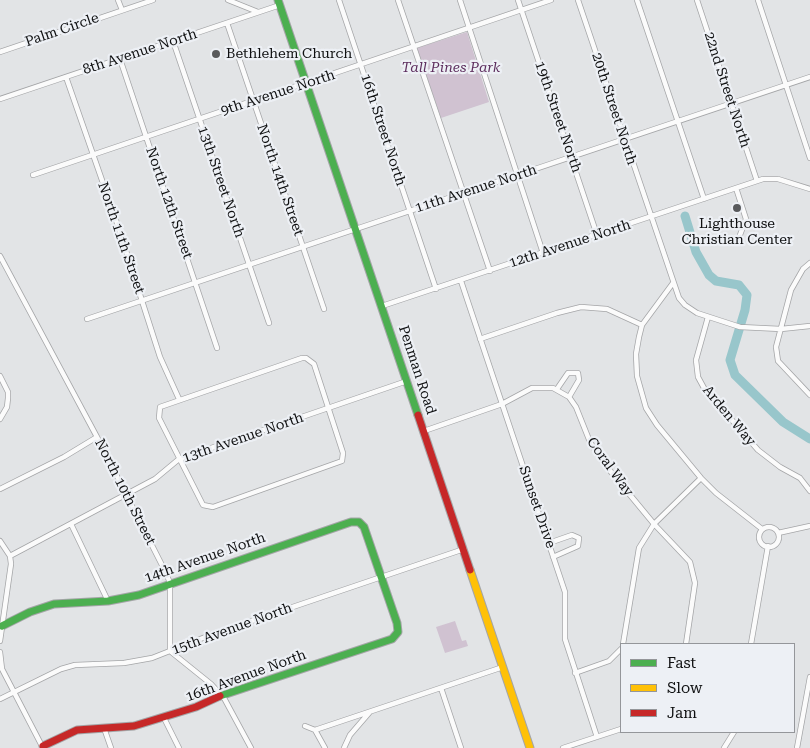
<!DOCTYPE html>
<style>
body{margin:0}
#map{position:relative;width:810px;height:748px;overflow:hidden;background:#e2e4e6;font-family:"Roboto Serif",serif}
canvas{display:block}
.legend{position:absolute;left:620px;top:643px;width:175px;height:90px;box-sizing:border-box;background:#edf0f5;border:1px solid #94969a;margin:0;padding:6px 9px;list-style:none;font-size:15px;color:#0f1011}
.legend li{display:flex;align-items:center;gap:10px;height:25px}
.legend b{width:25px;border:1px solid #94969a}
</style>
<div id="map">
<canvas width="810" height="748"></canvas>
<ul class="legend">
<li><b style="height:6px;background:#4caf50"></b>Fast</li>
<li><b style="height:6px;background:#ffc107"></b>Slow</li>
<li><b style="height:6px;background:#c62828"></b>Jam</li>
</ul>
</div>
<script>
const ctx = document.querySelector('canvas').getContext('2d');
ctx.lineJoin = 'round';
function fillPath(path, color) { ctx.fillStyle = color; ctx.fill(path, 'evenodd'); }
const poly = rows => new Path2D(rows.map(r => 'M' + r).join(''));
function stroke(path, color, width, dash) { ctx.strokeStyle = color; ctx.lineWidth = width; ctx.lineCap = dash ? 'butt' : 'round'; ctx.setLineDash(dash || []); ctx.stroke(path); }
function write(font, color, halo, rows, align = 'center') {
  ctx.font = font + ' "Roboto Serif",serif'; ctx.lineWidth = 4.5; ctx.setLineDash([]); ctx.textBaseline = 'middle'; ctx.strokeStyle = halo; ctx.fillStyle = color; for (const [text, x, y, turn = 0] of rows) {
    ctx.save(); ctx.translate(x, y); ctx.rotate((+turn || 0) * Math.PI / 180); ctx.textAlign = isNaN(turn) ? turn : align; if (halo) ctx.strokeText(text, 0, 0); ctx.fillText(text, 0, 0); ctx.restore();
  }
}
fillPath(poly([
 [467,32,489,102,441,118,417,48],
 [455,621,462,641,466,640,468,646,445,653,436,627]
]), '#d0c2d1');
stroke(poly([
 [685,216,696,252,709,275,716,281,739,285,747,295,745,310,730,360,735,375,783,422,810,439]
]), '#98c6cb', 9);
const street = poly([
 [118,0,122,10],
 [228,0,258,12],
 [339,0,436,289],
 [398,0,490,271],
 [460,0,543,253],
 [518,0,597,235],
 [578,0,679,298,685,305,697,313,740,327,781,329,810,326],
 [637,0,704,199],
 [697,0,757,181],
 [758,0,810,158],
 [227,23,324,309],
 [173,41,269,323],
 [0,52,153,0],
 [120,59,217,348],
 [66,77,118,226,160,357,179,399],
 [0,99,280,5],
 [33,175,551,0],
 [736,188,746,219,740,235],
 [0,256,97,437,166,573,170,583,170,651,211,684,224,698,251,748],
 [810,263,803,269,791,290,776,347,778,361,810,395],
 [461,281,565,592,565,639,597,737],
 [673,283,642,325,639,337,636,354,637,376,646,408,657,425,701,478,716,493,762,529],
 [382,306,763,179,778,179,810,189],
 [708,317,696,360,698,377,704,388,758,450,780,467,800,478,810,491],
 [87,319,810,77],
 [480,339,557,313,581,307,607,309,642,325],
 [302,358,306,358,314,364,343,453,342,461,213,507,203,505,159,418,160,407,302,358],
 [0,376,8,392,8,398,7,407,0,419],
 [557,389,568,373,578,373,579,380,569,397],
 [424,431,502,404,532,388,553,388,569,397,576,407,590,442,602,461,654,524,690,562,695,583,686,644],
 [0,489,64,457,97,437],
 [71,524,108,601],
 '759 537a10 10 0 1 1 20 0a10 10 0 1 1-20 0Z',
 [778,533,810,526],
 [0,541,10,556,11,564,0,641],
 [549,543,572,535,579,538,578,546,553,557],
 [10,556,155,479,179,459,407,381],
 [623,644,639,548,654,524,701,478],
 [751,644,768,546],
 [0,652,2,669,43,748],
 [575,673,609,661,621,649],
 [441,688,461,748],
 [0,699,61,669,75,665,124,663,152,658,213,634,464,549],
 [164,718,179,748],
 [305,726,315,730],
 [104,728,111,748],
 [315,730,503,667],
 [315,730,325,748],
 [344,748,350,735,369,713],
 [563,748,621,729],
 [724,748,734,732],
 [797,748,810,677]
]);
const fast = poly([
 [278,0,418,415],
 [2,626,30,612,54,604,108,601,139,595,351,522,359,522,364,527,397,623,398,632,392,639,220,696]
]);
const slow = poly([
 [470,570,530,748]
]);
const jam = poly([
 [418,415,470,570],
 [43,746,77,730,134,726,196,707,220,696]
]);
stroke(street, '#a4a5a7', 6);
stroke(fast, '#a4a5a7', 9);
stroke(slow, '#a4a5a7', 9);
stroke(jam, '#a4a5a7', 9);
stroke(street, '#fbfbfb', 4.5);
stroke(fast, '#4caf50', 7);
stroke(slow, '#ffc107', 7);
stroke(jam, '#c62828', 7);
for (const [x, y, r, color] of [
 [216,54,5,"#595a5c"],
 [737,208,5,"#595a5c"]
]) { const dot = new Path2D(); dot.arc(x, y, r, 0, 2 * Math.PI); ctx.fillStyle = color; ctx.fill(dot); stroke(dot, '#edf0f5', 2); }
write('14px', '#0f1011', '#edf0f5', [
 ["Palm Circle",62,30,-19],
 ["8th Avenue North",140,52,-18],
 ["22nd Street North",727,90,72],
 ["9th Avenue North",278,93,-18],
 ["20th Street North",614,109,72],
 ["19th Street North",558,117,71],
 ["16th Street North",383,130,72],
 ["North 14th Street",280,180,71],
 ["13th Street North",221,182,71],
 ["11th Avenue North",476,189,-18],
 ["North 12th Street",169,203,71],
 ["North 11th Street",121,238,71],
 ["12th Avenue North",570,244,-18],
 ["Penman Road",417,370,72],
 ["Arden Way",729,416,50],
 ["13th Avenue North",243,438,-19],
 ["Coral Way",610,467,54],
 ["North 10th Street",125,492,63],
 ["Sunset Drive",537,507,71],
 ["14th Avenue North",205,558,-19],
 ["15th Avenue North",232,629,-20],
 ["16th Avenue North",246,676,-20]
]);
write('14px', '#0f1011', '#edf0f5', [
 ["Bethlehem Church",226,54],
 ["Lighthouse",737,224,"center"],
 ["Christian Center",737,240,"center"]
], 'left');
write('italic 14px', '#5e2f5f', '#edf0f5', [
 ["Tall Pines Park",451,68]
]);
</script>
